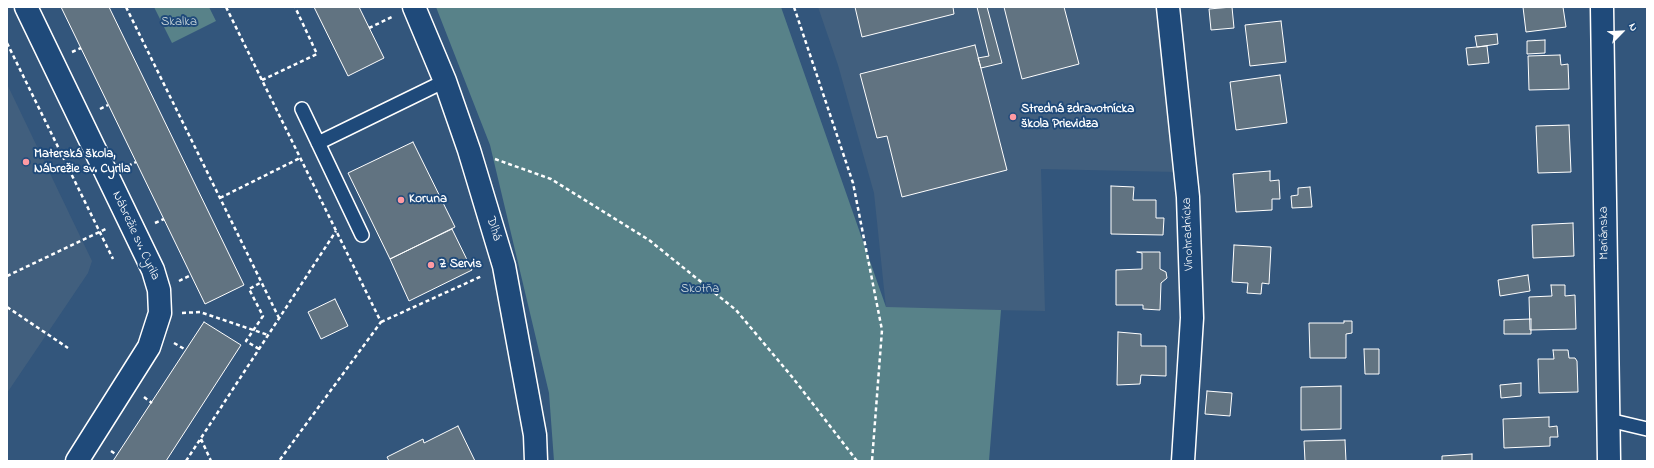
<!DOCTYPE html>
<meta charset="utf-8">
<style>
body{margin:0}
#map{position:relative;width:1654px;height:468px;overflow:hidden;background:#33567c;font-family:"Indie Flower",sans-serif}
canvas{display:block}
.frame{position:absolute;inset:0;border:8px solid #fff;pointer-events:none}
.north{position:absolute;left:1602px;top:12px;width:40px;height:40px;-webkit-text-stroke:3px #1f4a7a;paint-order:stroke;rotate:66deg;font-size:11px;font-weight:700;line-height:16px;text-align:center;color:#fff}
.north::after{content:'';display:block;margin:auto;width:14px;height:18px;background:#fff;clip-path:polygon(50% 0,100% 100%,50% 72%,0 100%)}
</style>
<div id="map">
<canvas width="1654" height="468"></canvas>
<div class="frame"></div>
<div class="north">N</div>
</div>
<script>
const ctx = document.querySelector('canvas').getContext('2d');
ctx.lineJoin = 'round';
function fillPath(path, color) { ctx.fillStyle = color; ctx.fill(path, 'evenodd'); }
const poly = rows => new Path2D(rows.map(r => 'M' + r).join(''));
function stroke(path, color, width, dash) { ctx.strokeStyle = color; ctx.lineWidth = width; ctx.lineCap = dash ? 'butt' : 'round'; ctx.setLineDash(dash || []); ctx.stroke(path); }
function write(font, color, halo, rows, align = 'center') {
  ctx.font = font + ' "Indie Flower",sans-serif'; ctx.lineWidth = 4; ctx.setLineDash([]); ctx.textBaseline = 'middle'; ctx.strokeStyle = halo; ctx.fillStyle = color; for (const [text, x, y, turn = 0] of rows) {
    ctx.save(); ctx.translate(x, y); ctx.rotate((+turn || 0) * Math.PI / 180); ctx.textAlign = isNaN(turn) ? turn : align; if (halo) ctx.strokeText(text, 0, 0); ctx.fillText(text, 0, 0); ctx.restore();
  }
}
fillPath(poly([
 [818,7,1159,7,1177,172,1041,169,1045,311,886,308,874,193,838,65],
 [7,84,92,261,88,273,7,393]
]), '#415f7e');
fillPath(poly([
 [154,7,209,7,216,21,172,43],
 [436,7,781,7,886,307,1001,310,989,461,554,461,549,393,490,145]
]), '#588289');
const building = poly([
 [61,7,109,7,244,285,205,304,61,7],
 [314,7,359,7,384,58,348,76,314,7],
 [855,7,953,7,954,14,862,37,855,7],
 [977,7,987,7,1002,63,981,68,978,58,989,56,977,7],
 [1004,7,1064,7,1079,64,1022,79,1004,7],
 [1232,7,1234,28,1211,30,1209,9,1232,7],
 [1523,7,1563,7,1566,27,1526,32,1523,7],
 [1281,21,1286,62,1250,66,1245,25,1281,21],
 [1497,34,1498,44,1477,47,1475,36,1497,34],
 [1545,40,1545,53,1527,54,1527,41,1545,40],
 [975,45,1007,170,902,197,887,136,877,138,860,74,975,45],
 [1487,46,1489,63,1468,65,1466,48,1487,46],
 [1560,55,1561,65,1568,64,1569,89,1529,90,1528,56,1560,55],
 [1280,75,1287,123,1236,130,1230,82,1280,75],
 [1569,125,1571,172,1538,173,1536,126,1569,125],
 [413,142,455,227,390,259,348,173,413,142],
 [1270,171,1270,181,1279,180,1280,199,1272,199,1272,210,1236,212,1233,174,1270,171],
 [1111,186,1134,187,1133,200,1156,200,1156,218,1164,218,1163,235,1111,234,1111,186],
 [1310,187,1312,207,1292,208,1291,196,1298,195,1298,188,1310,187],
 [1573,223,1574,256,1533,258,1532,225,1573,223],
 [452,229,472,270,409,301,390,259,452,229],
 [1234,245,1271,247,1269,284,1262,283,1261,294,1247,293,1248,283,1232,282,1234,245],
 [1137,252,1160,252,1160,269,1166,272,1167,278,1161,283,1160,310,1143,309,1143,305,1116,305,1116,270,1142,269,1142,253,1137,252],
 [1528,275,1530,291,1500,296,1498,280,1528,275],
 [1551,285,1565,285,1565,296,1575,295,1576,329,1530,330,1529,297,1552,296,1551,285],
 [335,299,348,326,321,339,308,312,335,299],
 [1531,319,1531,334,1504,334,1504,320,1531,319],
 [1344,321,1352,321,1352,333,1346,334,1346,358,1310,358,1309,323,1344,323,1344,321],
 [204,322,241,345,166,461,113,461,204,322],
 [1118,332,1141,334,1141,346,1166,346,1166,376,1141,375,1140,384,1117,385,1118,332],
 [1364,349,1379,349,1379,374,1365,374,1364,349],
 [1553,350,1568,350,1569,358,1575,358,1577,361,1578,392,1539,393,1538,359,1554,359,1553,350],
 [1521,383,1521,396,1501,398,1500,385,1521,383],
 [1341,386,1341,429,1301,430,1301,387,1341,386],
 [1207,391,1232,393,1230,416,1205,414,1207,391],
 [1549,417,1549,427,1557,426,1558,437,1550,437,1550,446,1504,448,1503,419,1549,417],
 [458,426,475,461,389,461,387,457,423,439,424,443,458,426],
 [1345,440,1346,461,1305,461,1304,441,1345,440],
 [1472,454,1472,461,1442,461,1442,456,1472,454]
]);
fillPath(building, '#617381');
stroke(building, '#fff', 1);
const service = poly([
 [302,109,362,235],
 [318,143,445,81],
 [1609,420,1647,429]
]);
const minor = poly([
 [26,7,153,270,159,290,160,313,149,347,77,461],
 [414,7,445,81,469,150,504,266,535,435,536,461],
 [1168,7,1188,197,1192,318,1183,461],
 [1602,7,1609,461]
]);
stroke(service, '#fff', 16);
stroke(minor, '#fff', 25);
stroke(poly([
 [126,7,279,318],
 [226,7,381,322,279,461],
 [794,7,853,183,882,330,872,461],
 [369,28,392,17],
 [7,43,113,259],
 [72,52,81,48],
 [262,80,317,54,295,7],
 [100,109,108,105],
 [495,159,551,179,649,240,736,310,793,378,857,461],
 [128,166,136,162],
 [220,198,300,158],
 [155,223,164,219],
 [7,276,108,228],
 [179,281,191,275],
 [7,307,68,348],
 [182,313,200,312,268,335],
 [381,322,482,276],
 [174,343,186,350],
 [259,349,246,341,263,316,249,289,262,282],
 [144,397,152,403],
 [201,439,211,461],
 [111,451,117,455],
 [186,461,336,231]
]), '#fff', 2.5, [4, 3]);
stroke(service, '#1f4a7a', 13);
stroke(minor, '#1f4a7a', 22);
for (const [x, y, r, color] of [
 [1013,117,4,"#ff9aa2"],
 [26,162,4,"#ff9aa2"],
 [401,200,4,"#ff9aa2"],
 [431,265,4,"#ff9aa2"]
]) { const dot = new Path2D(); dot.arc(x, y, r, 0, 2 * Math.PI); ctx.fillStyle = color; ctx.fill(dot); stroke(dot, '#1f4a7a', 1.5); }
write('13px', '#d5e0e2', '#1f4a7a', [
 ["Skalka",179,23],
 ["Skotňa",700,290]
]);
write('bold 13px', '#fff', '#1f4a7a', [
 ["Stredná zdravotnícka",1021,110],
 ["škola Prievidza",1021,125],
 ["Materská škola,",34,155],
 ["Nábrežie sv. Cyrila",34,170],
 ["Koruna",409,200],
 ["Z Servis",439,265]
], 'left');
write('13px', '#fff', '#1f4a7a', [
 ["Dlhá",493,229,73],
 ["Mariánska",1605,233,-91],
 ["Vinohradnícka",1189,234,-92],
 ["Nábrežie sv. Cyrila",135,236,65]
]);
</script>
